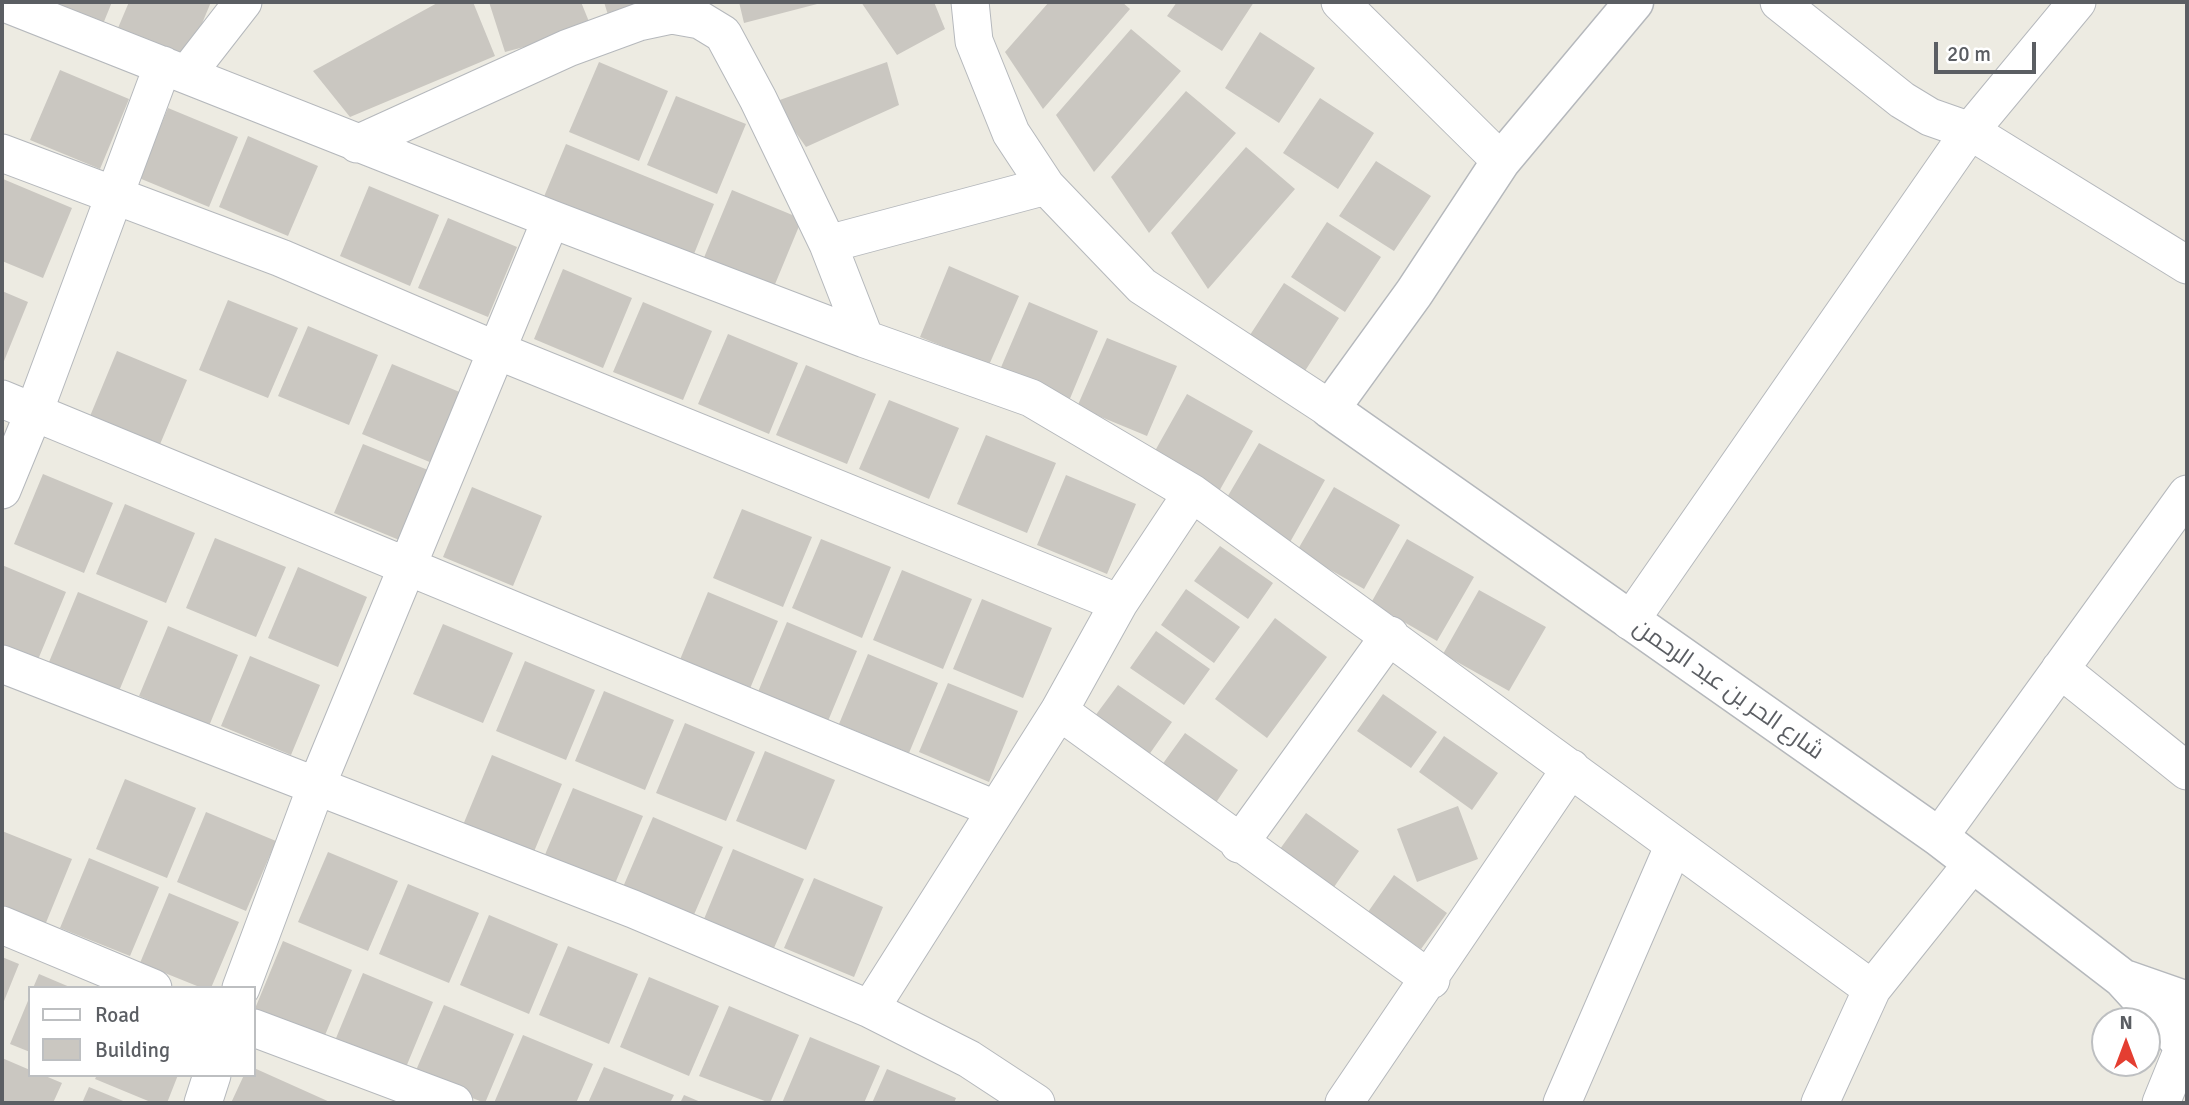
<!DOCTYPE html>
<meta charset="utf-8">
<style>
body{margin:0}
#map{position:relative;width:2189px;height:1105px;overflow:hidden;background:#edebe2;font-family:Signika,sans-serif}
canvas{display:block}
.frame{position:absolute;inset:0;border:4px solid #5b5e63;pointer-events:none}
.legend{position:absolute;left:28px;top:986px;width:228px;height:91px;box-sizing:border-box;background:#fff;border:2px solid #bdbfc1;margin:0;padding:9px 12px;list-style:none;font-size:21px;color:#5b5e63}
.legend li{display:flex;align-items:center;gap:14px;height:35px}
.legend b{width:35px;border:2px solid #bdbfc1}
.north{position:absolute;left:2091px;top:1007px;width:70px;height:70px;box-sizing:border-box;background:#fff;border:2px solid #bdbfc1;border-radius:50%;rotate:0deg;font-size:19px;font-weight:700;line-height:28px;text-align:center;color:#5b5e63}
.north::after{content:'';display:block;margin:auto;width:24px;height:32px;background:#e43e31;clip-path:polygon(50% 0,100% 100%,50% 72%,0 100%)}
.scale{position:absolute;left:1934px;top:42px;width:102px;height:32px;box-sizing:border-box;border:4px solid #5b5e63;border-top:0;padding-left:9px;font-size:21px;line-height:24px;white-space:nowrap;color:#5b5e63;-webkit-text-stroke:5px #fff;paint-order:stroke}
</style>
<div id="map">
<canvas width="2189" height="1105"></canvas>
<div class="frame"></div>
<ul class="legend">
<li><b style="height:9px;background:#fff"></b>Road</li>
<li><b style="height:19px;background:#cac7c1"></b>Building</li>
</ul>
<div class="north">N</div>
<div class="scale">20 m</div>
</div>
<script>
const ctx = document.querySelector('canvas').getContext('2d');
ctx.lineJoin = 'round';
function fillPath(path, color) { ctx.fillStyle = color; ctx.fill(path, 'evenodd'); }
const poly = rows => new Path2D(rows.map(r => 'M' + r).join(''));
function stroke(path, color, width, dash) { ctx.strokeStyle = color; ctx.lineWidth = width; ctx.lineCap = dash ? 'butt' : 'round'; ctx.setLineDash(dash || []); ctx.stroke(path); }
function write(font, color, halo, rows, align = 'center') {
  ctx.font = font + ' Signika,Cairo,sans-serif'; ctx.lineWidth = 5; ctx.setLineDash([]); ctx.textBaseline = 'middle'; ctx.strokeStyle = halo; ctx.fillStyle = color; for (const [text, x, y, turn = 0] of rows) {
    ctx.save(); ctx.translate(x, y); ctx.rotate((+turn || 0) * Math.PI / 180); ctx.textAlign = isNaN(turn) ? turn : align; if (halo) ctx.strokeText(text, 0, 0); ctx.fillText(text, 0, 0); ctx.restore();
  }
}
fillPath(poly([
 [50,2,112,2,103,24],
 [129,2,211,2,188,57,118,28],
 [439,2,473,2,495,56,350,117,313,71],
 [489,2,581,2,592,29,505,52],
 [604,2,657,2,608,15],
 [739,2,821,2,821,3,744,23],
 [861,2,934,2,945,29,897,55],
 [1049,2,1122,2,1130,9,1043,109,1005,52],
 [1177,2,1254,2,1222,51,1167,16],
 [1131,29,1181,71,1094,172,1056,115],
 [1260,32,1315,68,1279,123,1225,88],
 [599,62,668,91,639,161,569,132],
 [887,62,899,105,806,147,774,102],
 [60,70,129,99,100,169,30,140],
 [1186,91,1236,133,1149,233,1111,177],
 [676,96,746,124,717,194,647,165],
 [1320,98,1374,133,1338,189,1283,153],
 [168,108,238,137,209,207,139,178],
 [248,136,318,166,288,236,219,207],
 [566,144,714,204,692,259,543,199],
 [1246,147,1295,189,1208,289,1171,233],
 [1376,161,1431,196,1394,251,1339,216],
 [3,179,72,208,43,278,2,261],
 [369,186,439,215,410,286,340,256],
 [732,190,802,219,773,289,703,260],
 [448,218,517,247,488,317,418,288],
 [1327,222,1381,257,1345,312,1291,277],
 [949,266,1019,296,989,365,920,337],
 [563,269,632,298,603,368,534,339],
 [1284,283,1339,318,1303,374,1248,338],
 [2,291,28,302,2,366],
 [228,300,298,328,268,398,199,370],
 [643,302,712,331,683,400,613,372],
 [1029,302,1098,331,1069,401,999,372],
 [308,326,378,355,349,425,278,396],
 [728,334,798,363,769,434,698,404],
 [1107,338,1177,366,1147,436,1077,407],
 [117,351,187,380,158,449,88,421],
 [392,364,462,393,432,463,362,434],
 [806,365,876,394,847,464,776,435],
 [1187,394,1253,431,1217,495,1151,458],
 [889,400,959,428,929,499,859,469],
 [986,435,1056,463,1027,533,957,504],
 [1259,443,1325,480,1289,544,1222,506],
 [363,444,433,472,404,542,334,513],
 [43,474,113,503,84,573,14,544],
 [1066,475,1136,504,1107,574,1037,545],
 [472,487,542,516,513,586,443,557],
 [1334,487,1400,525,1364,589,1297,551],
 [125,504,195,533,166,603,96,574],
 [742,509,812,537,783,607,713,578],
 [215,538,286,567,256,637,186,608],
 [821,539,891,567,862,638,792,608],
 [1407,539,1474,577,1437,641,1371,603],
 [1220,546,1273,583,1248,619,1194,581],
 [2,565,66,592,37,662,2,647],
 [298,567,367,597,338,667,268,638],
 [902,570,972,599,943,669,873,640],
 [1186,589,1240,627,1214,663,1161,625],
 [1479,590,1546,627,1509,691,1443,654],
 [78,592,148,621,119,691,49,662],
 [708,592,778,621,749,691,679,662],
 [982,599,1052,628,1023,698,953,669],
 [1275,618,1327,657,1267,738,1215,699],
 [787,622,857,651,828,721,758,692],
 [443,624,513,653,483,723,413,694],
 [168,626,238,655,209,726,139,696],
 [1156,631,1210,669,1184,705,1130,668],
 [868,654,938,683,909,753,839,724],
 [250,656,320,685,291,755,221,726],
 [525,661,595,690,566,760,496,731],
 [948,683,1018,711,989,782,919,752],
 [1118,685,1172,722,1146,759,1092,720],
 [604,691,674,720,645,790,575,761],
 [1383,694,1437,732,1411,768,1357,731],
 [685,723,755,752,726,821,656,793],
 [1185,733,1238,770,1213,807,1159,769],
 [1444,736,1498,773,1472,810,1419,772],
 [765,751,835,780,806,850,736,821],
 [492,755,562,784,533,854,463,825],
 [125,779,196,808,167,878,96,849],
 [573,788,643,816,614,886,544,857],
 [1458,806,1478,859,1417,882,1397,829],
 [206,812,276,841,246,911,177,882],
 [1306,813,1359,851,1334,887,1280,849],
 [653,817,723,847,693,917,623,887],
 [2,831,72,859,43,930,2,912],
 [733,849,804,879,774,948,704,919],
 [328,852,398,881,368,951,298,922],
 [89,858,159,887,130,956,60,928],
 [1394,875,1447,913,1421,949,1368,912],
 [814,878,883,907,854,977,784,948],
 [408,884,479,913,449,983,379,954],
 [169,893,239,922,211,988,202,988,140,963],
 [489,915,558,944,529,1014,460,985],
 [283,941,352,970,323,1040,254,1011],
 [568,946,638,974,609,1044,539,1015],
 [2,957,19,964,2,1006],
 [363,973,433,1002,404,1072,334,1043],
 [39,974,72,988,33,988],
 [649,977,719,1006,689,1076,620,1047],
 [30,996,30,1052,10,1044],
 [444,1005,514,1034,485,1103,414,1075],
 [729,1006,799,1035,770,1103,699,1076],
 [523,1035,593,1064,576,1103,494,1103],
 [810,1037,880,1066,864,1103,782,1103],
 [2,1058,30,1070,30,1075,43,1075,62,1083,53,1103,2,1103],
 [604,1067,674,1095,670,1103,588,1103],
 [254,1068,332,1103,231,1103,244,1075,254,1075],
 [887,1069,956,1098,954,1103,872,1103],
 [97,1075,178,1075,167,1103,153,1103,95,1079],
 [89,1087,128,1103,82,1103],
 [684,1095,703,1103,680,1103]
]), '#cac7c1');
const minor = poly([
 [2,2,551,219,865,339,1031,398,1192,493,1872,989],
 [970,2,974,41,1011,133,1046,186,1142,286,1330,409],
 [1340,2,1501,161],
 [1779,2,1902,100,1930,117,1970,131,2187,265],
 [187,74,243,2],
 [357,144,568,48,639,22,672,15,700,20,723,34,758,99,828,244,865,339],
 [2,153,281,258,498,351,1119,603],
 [828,244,1046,186],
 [2,399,995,809],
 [2,490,34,412,163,65],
 [1630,621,1970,131,2077,2],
 [2,664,633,909,870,1009,969,1059,1036,1103],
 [2060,669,2187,771],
 [1059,711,1431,980],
 [1939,837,2187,494],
 [1239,844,1390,635],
 [2,925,153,988],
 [241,988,316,787,551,219],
 [870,1009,1059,711,1119,603,1192,493],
 [254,1028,454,1103],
 [203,1103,212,1075],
 [1344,1103,1571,768],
 [1562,1103,1673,847],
 [1820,1103,1872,989,1972,864],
 [2161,1103,2187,1039]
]);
const tertiary = poly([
 [1634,2,1501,161,1414,293,1330,409,1939,837,2122,978,2187,1049],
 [2127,980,2187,1001]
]);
stroke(minor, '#b5b8bc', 39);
stroke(tertiary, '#b5b8bc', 41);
stroke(minor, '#fff', 37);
stroke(tertiary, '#fff', 38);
write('24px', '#5b5e63', '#fff', [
 ["شارع الحر بن عبد الرحمن",1728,690,35]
]);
</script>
